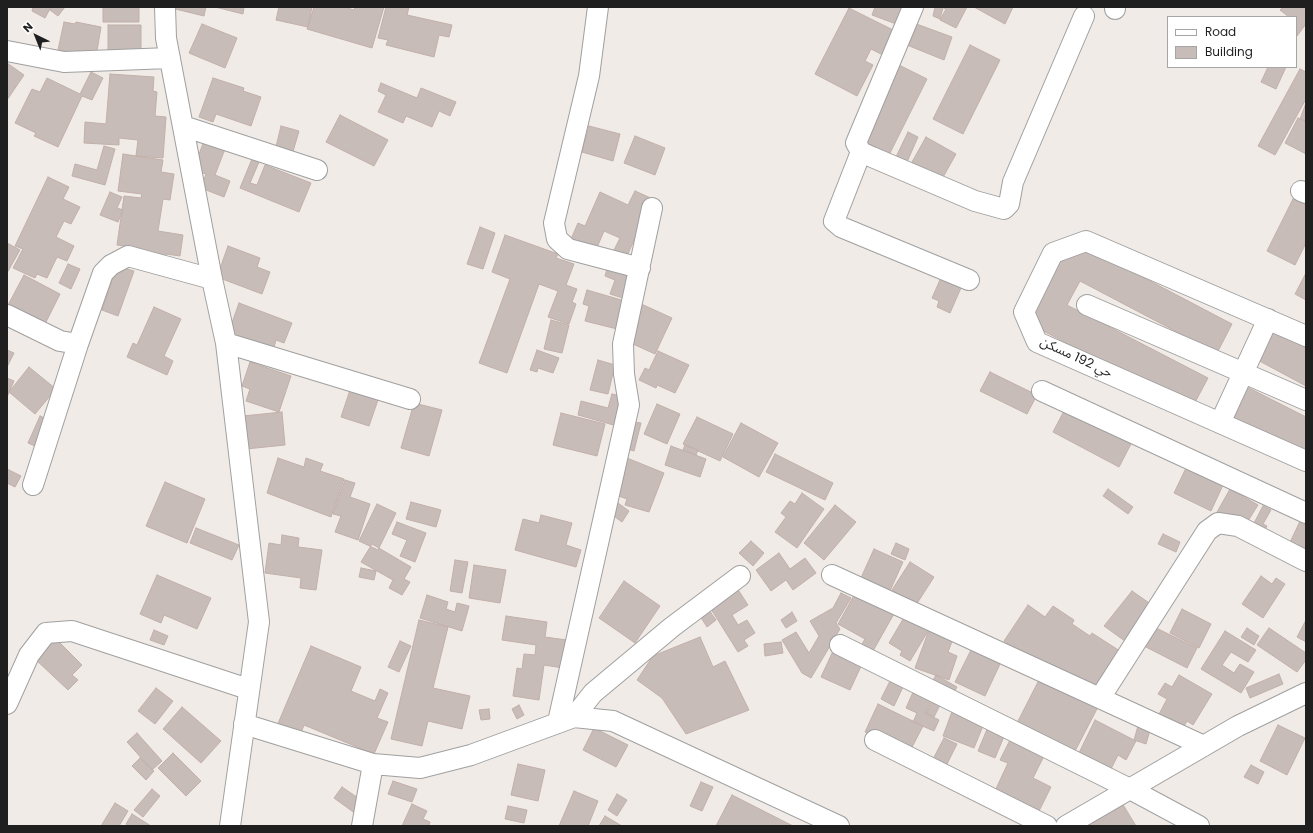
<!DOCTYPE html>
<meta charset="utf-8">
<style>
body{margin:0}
#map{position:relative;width:1313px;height:833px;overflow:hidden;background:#f0ebe6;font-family:Poppins,sans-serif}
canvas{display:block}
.frame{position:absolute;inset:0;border:8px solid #1f1f1f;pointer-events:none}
.legend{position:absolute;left:1167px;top:16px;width:130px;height:52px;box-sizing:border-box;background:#fff;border:1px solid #a5a5a5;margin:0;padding:5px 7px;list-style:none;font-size:12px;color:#1f1f1f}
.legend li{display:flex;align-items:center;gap:8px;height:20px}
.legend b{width:20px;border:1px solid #a5a5a5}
.north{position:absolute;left:16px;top:16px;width:40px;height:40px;-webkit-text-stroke:3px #fff;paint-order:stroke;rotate:317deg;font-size:11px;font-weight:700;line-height:16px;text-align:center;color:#1f1f1f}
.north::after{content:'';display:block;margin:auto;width:14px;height:18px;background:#1f1f1f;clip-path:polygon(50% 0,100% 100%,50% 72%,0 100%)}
</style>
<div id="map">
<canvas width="1313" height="833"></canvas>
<div class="frame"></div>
<ul class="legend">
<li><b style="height:5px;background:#fff"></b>Road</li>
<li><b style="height:11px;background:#c8bcb9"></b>Building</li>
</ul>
<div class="north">N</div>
</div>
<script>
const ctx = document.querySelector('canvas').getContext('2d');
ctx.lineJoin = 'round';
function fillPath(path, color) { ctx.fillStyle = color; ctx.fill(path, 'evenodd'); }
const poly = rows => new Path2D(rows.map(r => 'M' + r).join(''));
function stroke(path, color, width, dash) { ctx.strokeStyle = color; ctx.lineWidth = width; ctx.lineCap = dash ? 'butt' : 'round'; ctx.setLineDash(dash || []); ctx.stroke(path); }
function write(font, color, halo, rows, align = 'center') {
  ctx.font = font + ' Poppins,"Noto Sans Arabic",sans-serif'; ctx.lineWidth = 3.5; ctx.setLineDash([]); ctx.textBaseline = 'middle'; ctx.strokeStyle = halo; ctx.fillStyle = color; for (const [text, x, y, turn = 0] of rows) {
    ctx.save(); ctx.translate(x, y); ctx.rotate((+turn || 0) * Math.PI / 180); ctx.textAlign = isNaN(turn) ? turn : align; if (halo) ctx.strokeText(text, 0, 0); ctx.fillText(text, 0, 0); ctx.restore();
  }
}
const building = poly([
 [33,7,51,7,45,18,32,11,33,7],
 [52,7,65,7,58,16,50,10,52,7],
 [103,7,139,7,139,22,103,22,103,7],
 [167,7,206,7,204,16,167,7],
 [215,7,244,7,243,14,215,7],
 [279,7,312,7,308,27,276,20,279,7],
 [314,7,344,7,354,10,355,7,384,7,372,48,307,29,314,7],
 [386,7,409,7,407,15,452,25,449,37,439,35,434,57,386,45,388,40,378,38,386,7],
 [875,7,903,7,896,24,872,15,875,7],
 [935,7,943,8,940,19,933,16,935,7],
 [941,7,967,7,956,28,940,20,946,9,941,7],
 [974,7,1013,7,1005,24,974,7],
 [1283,7,1306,7,1306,24,1297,36,1296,17,1289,17,1280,10,1283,7],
 [849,8,897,32,885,56,871,49,865,61,873,65,857,96,815,74,849,8],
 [64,22,75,24,76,22,101,27,96,57,58,50,64,22],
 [911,22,952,37,944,60,902,43,911,22],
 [202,24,237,38,225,68,189,53,202,24],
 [108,25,141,25,141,54,108,54,108,25],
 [970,45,1000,60,963,134,933,119,970,45],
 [7,63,24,75,7,100,7,63],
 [897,64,927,79,889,155,859,141,897,64],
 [1268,67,1286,67,1276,89,1261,82,1268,67],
 [1300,69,1306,72,1306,99,1275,155,1258,146,1300,69],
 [91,72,103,78,92,100,82,96,58,147,34,136,36,133,15,123,32,89,40,92,47,78,80,94,91,72],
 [110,74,154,77,153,91,157,92,155,116,166,117,163,158,136,156,138,140,119,138,119,145,84,143,85,122,106,124,110,74],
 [213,78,244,88,243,91,261,97,251,126,216,114,213,122,199,117,213,78],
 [381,83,417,98,421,88,456,102,450,116,439,111,432,127,406,116,403,123,378,112,386,95,378,91,381,83],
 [1306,103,1306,121,1300,119,1306,103],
 [340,115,388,140,374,166,326,142,340,115],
 [1298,118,1306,122,1306,154,1285,143,1298,118],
 [281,126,299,131,292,155,275,151,281,126],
 [589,126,620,134,613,161,582,152,589,126],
 [908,132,918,137,907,162,896,157,908,132],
 [635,136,665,148,655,175,624,163,635,136],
 [926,137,956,154,942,179,912,162,926,137],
 [204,141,225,149,215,175,230,181,224,197,201,188,206,174,193,170,204,141],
 [104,146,115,149,105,185,72,176,75,164,97,170,104,146],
 [123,154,163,160,161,172,174,174,170,200,163,199,158,231,183,235,180,256,166,254,165,262,139,258,140,248,117,245,124,196,141,198,142,194,118,191,123,154],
 [252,159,259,162,250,183,257,185,265,165,311,183,299,212,240,188,252,159],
 [48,177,69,187,63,199,80,207,71,224,64,221,56,237,74,246,67,261,57,257,47,278,37,274,35,278,13,268,23,249,15,246,48,177],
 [635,191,653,199,626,258,613,252,620,238,604,231,596,250,571,239,578,223,585,226,600,192,628,205,635,191],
 [110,192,122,197,117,208,123,210,118,222,100,215,110,192],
 [1293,199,1306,205,1306,243,1295,265,1267,251,1293,199],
 [480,227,495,233,483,269,467,264,480,227],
 [505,235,558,254,556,258,574,264,566,285,577,289,572,302,576,304,569,324,548,317,558,291,539,284,507,373,479,363,510,279,492,272,505,235],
 [1070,239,1232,324,1217,353,1080,281,1067,305,1208,378,1192,408,1026,322,1070,239],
 [7,243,20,250,7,273,7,243],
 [228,246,260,258,257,267,270,272,262,294,217,277,228,246],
 [68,264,80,269,71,289,59,283,68,264],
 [117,266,134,271,118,316,102,310,117,266],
 [607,269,633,278,626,299,610,294,615,280,605,276,607,269],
 [943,273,964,281,950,313,937,307,939,301,932,298,943,273],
 [1306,273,1306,300,1295,294,1306,273],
 [24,275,60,294,42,330,7,307,24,275],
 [587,290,625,301,617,329,585,321,589,306,583,304,587,290],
 [239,303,292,323,284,343,276,340,273,351,228,334,239,303],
 [639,303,672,318,655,354,622,339,639,303],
 [154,307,181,319,164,356,173,361,167,375,127,357,133,343,137,345,154,307],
 [551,320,569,325,562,353,544,349,551,320],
 [1269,327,1306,348,1306,386,1252,357,1269,327],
 [7,350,14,353,7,367,7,350],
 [537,350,559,358,553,373,538,368,537,372,530,370,537,350],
 [658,351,689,365,675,393,657,385,656,388,639,380,645,368,649,370,658,351],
 [598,360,615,365,608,394,590,390,598,360],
 [250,362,291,376,279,412,246,401,250,389,242,386,250,362],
 [29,367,56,389,35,414,9,392,29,367],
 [990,372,1037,395,1027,414,980,391,990,372],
 [7,378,14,381,7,397,7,378],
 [1243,385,1306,417,1306,455,1227,415,1243,385],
 [351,387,379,397,369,426,341,417,351,387],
 [612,394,625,397,617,426,578,415,581,401,608,408,612,394],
 [414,403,442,410,429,456,401,448,414,403],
 [657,404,680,414,667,444,644,434,657,404],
 [1065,409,1131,444,1119,467,1053,432,1065,409],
 [282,412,285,445,246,449,243,416,282,412],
 [561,413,605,424,597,456,553,445,561,413],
 [40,416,49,420,37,447,28,443,40,416],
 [697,417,733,434,720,461,683,444,697,417],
 [630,421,641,423,634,451,623,448,630,421],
 [741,423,778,443,759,477,723,457,741,423],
 [685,445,698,450,696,455,683,450,685,445],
 [671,446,706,459,700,477,665,465,671,446],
 [775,454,833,483,825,500,766,472,775,454],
 [622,456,664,473,649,512,625,505,627,499,616,495,625,474,616,471,622,456],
 [278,458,304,467,306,458,323,464,320,471,344,479,331,517,267,493,278,458],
 [1186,468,1223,485,1211,511,1174,493,1186,468],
 [7,469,21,476,15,487,7,483,7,469],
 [345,480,355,483,350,497,370,504,358,540,335,532,341,516,333,514,345,480],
 [165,482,205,499,187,543,146,526,165,482],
 [1108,489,1133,507,1128,514,1103,496,1108,489],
 [1230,489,1258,505,1246,524,1229,521,1216,514,1230,489],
 [802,493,824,509,797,548,775,532,786,517,781,513,790,501,795,504,802,493],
 [411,502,441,510,436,527,406,519,411,502],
 [618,503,629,511,622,522,611,514,618,503],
 [377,504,396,513,378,550,359,541,377,504],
 [835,505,856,522,824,560,804,543,835,505],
 [1263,506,1271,510,1263,524,1267,526,1264,532,1253,525,1263,506],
 [541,515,572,523,566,545,581,550,576,567,515,550,523,519,539,523,541,515],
 [1301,519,1306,521,1306,559,1286,551,1301,519],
 [397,522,426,533,415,562,400,556,407,540,392,534,397,522],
 [196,528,239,545,232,560,190,543,196,528],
 [1163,534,1180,542,1176,552,1158,544,1163,534],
 [282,535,299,538,298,547,322,550,316,590,300,588,301,578,265,573,269,543,281,545,282,535],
 [751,541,764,553,753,566,739,553,751,541],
 [896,543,909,549,905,560,891,554,896,543],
 [372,544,411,567,404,579,410,582,402,595,389,588,393,580,361,562,372,544],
 [874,549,903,562,889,593,860,580,874,549],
 [779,553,790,569,805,558,816,573,793,590,786,580,771,591,756,570,779,553],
 [455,560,468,562,462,593,450,591,455,560],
 [910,562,934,577,916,605,892,590,910,562],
 [474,565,506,570,500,603,469,598,474,565],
 [361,568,376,571,374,580,359,577,361,568],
 [157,575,211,598,197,629,164,615,161,623,140,614,157,575],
 [1261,576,1272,584,1276,578,1285,584,1263,618,1242,604,1261,576],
 [624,581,660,606,635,643,599,618,624,581],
 [735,585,748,605,732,615,738,625,747,620,755,633,744,640,748,646,738,652,711,609,723,601,719,595,735,585],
 [857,590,895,612,873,651,862,644,865,639,838,624,857,590],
 [1132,591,1155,607,1129,644,1104,626,1132,591],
 [841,593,851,598,836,623,840,629,811,678,802,673,782,640,796,632,809,653,819,636,810,621,833,608,841,593],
 [427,595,448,602,446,609,455,612,457,603,469,606,462,631,420,618,427,595],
 [1028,605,1045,617,1053,606,1074,620,1072,624,1090,636,1092,633,1123,653,1095,694,1045,661,1041,667,1004,641,1028,605],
 [1182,609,1211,624,1199,648,1170,633,1182,609],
 [709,610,716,620,707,627,700,616,709,610],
 [792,612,797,621,786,628,781,620,792,612],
 [906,614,930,628,910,661,900,655,902,651,889,643,906,614],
 [506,616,547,622,545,637,567,640,563,668,544,665,539,700,513,696,517,668,522,669,524,654,535,655,536,645,502,640,506,616],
 [419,620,448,627,433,688,470,696,462,729,428,721,422,746,391,739,419,620],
 [1306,620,1306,642,1297,637,1306,620],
 [1152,626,1197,648,1187,668,1142,645,1152,626],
 [1247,628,1259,636,1254,645,1241,637,1247,628],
 [1269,628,1306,653,1306,660,1297,672,1257,645,1269,628],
 [154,630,168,636,164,645,150,640,154,630],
 [929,630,953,639,948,652,957,656,949,680,915,668,929,630],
 [1225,631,1256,650,1248,662,1231,652,1222,665,1234,673,1240,664,1254,672,1241,693,1201,669,1225,631],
 [700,637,713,667,725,661,749,710,686,734,662,698,637,680,653,656,700,637],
 [55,638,82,665,72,675,78,680,68,690,35,659,55,638],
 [400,641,411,646,399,672,388,667,400,641],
 [781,642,783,653,765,656,764,644,781,642],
 [311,646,361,667,351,691,375,701,380,689,388,693,377,718,388,722,374,754,304,725,299,738,276,728,311,646],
 [972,648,1001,662,985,696,955,682,972,648],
 [834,649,863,662,850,690,821,677,834,649],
 [1279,674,1283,684,1250,698,1246,688,1279,674],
 [936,675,957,687,952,696,931,684,936,675],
 [1179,675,1212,694,1193,725,1187,721,1182,730,1158,716,1167,699,1158,694,1165,683,1172,687,1179,675],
 [1040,678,1098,707,1074,753,1016,725,1040,678],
 [890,681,903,687,894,706,881,699,890,681],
 [156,688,173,701,155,724,138,711,156,688],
 [914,690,932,698,925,713,939,720,934,731,913,722,917,713,906,708,914,690],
 [932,701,940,705,934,717,926,713,932,701],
 [878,704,923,726,909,753,865,732,878,704],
 [519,705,524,715,517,719,512,709,519,705],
 [182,707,221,741,201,763,163,729,182,707],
 [489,709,490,719,481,720,479,710,489,709],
 [953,709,985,721,974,748,943,736,953,709],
 [1095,720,1136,741,1126,760,1118,755,1110,771,1078,755,1095,720],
 [1278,725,1305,738,1287,775,1260,761,1278,725],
 [1138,726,1150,730,1146,744,1134,740,1138,726],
 [988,727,1005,734,995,758,978,751,988,727],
 [594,728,628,745,616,767,583,750,594,728],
 [137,733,162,761,152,770,127,742,137,733],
 [1012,736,1046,752,1033,778,1051,787,1038,813,994,793,1008,763,1000,760,1012,736],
 [944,738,957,744,945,768,932,761,944,738],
 [173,753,201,781,186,796,158,768,173,753],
 [140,758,154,771,146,780,132,766,140,758],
 [518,764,545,770,538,801,511,795,518,764],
 [1251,765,1264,772,1258,784,1244,777,1251,765],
 [393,781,417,789,412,802,388,794,393,781],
 [701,782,713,787,702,811,690,806,701,782],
 [342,787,364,802,356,814,334,798,342,787],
 [152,789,160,796,143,817,134,810,152,789],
 [574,791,598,801,588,826,559,826,574,791],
 [617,794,627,800,617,816,608,810,617,794],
 [732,795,793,826,716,826,732,795],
 [1119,798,1136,826,1072,826,1119,798],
 [115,803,128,811,119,826,101,826,115,803],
 [412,804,427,811,423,819,430,822,429,826,402,826,412,804],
 [508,806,527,810,524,823,505,819,508,806],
 [132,814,151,826,129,826,126,824,132,814],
 [605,816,622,826,599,826,605,816]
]);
fillPath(building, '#c8bcb9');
stroke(building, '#c2afa8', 1);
const minor = poly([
 [165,7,166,38,212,279,226,343,259,622,230,826],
 [598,7,589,76,554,223,557,239,568,249,640,268],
 [913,7,856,143,861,152,872,157,975,201,1004,209,1009,204,1013,182,1084,16],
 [1115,9,1115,7],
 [7,51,64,62,170,58],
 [183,126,317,170],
 [861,152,834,221,841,227,969,280],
 [1301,191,1306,193],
 [1087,305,1306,400],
 [7,315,60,341,78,344,103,273,111,265,128,256,212,279],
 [1306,336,1086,241,1053,253,1024,312,1037,342,1306,461],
 [226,343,410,399],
 [1042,391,1306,513],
 [1220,423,1268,319],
 [33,485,78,344],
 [832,575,1204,746],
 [840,645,1130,789,1199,826],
 [1100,698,1207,531,1218,523,1238,526,1306,561],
 [7,704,29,655,46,633,72,631,248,689],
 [574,717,593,693,672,627,740,576],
 [558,722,629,405,624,374,623,344,652,208],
 [244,724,373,764,420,768,471,755,574,717,613,721,839,826],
 [875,740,1047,826],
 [362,826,373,764],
 [1066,826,1238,726,1306,693]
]);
stroke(minor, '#a0a0a0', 22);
stroke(minor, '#fff', 20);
write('13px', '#1f1f1f', '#fff', [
 ["حي 192 مسكن",1076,358,25]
]);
</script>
